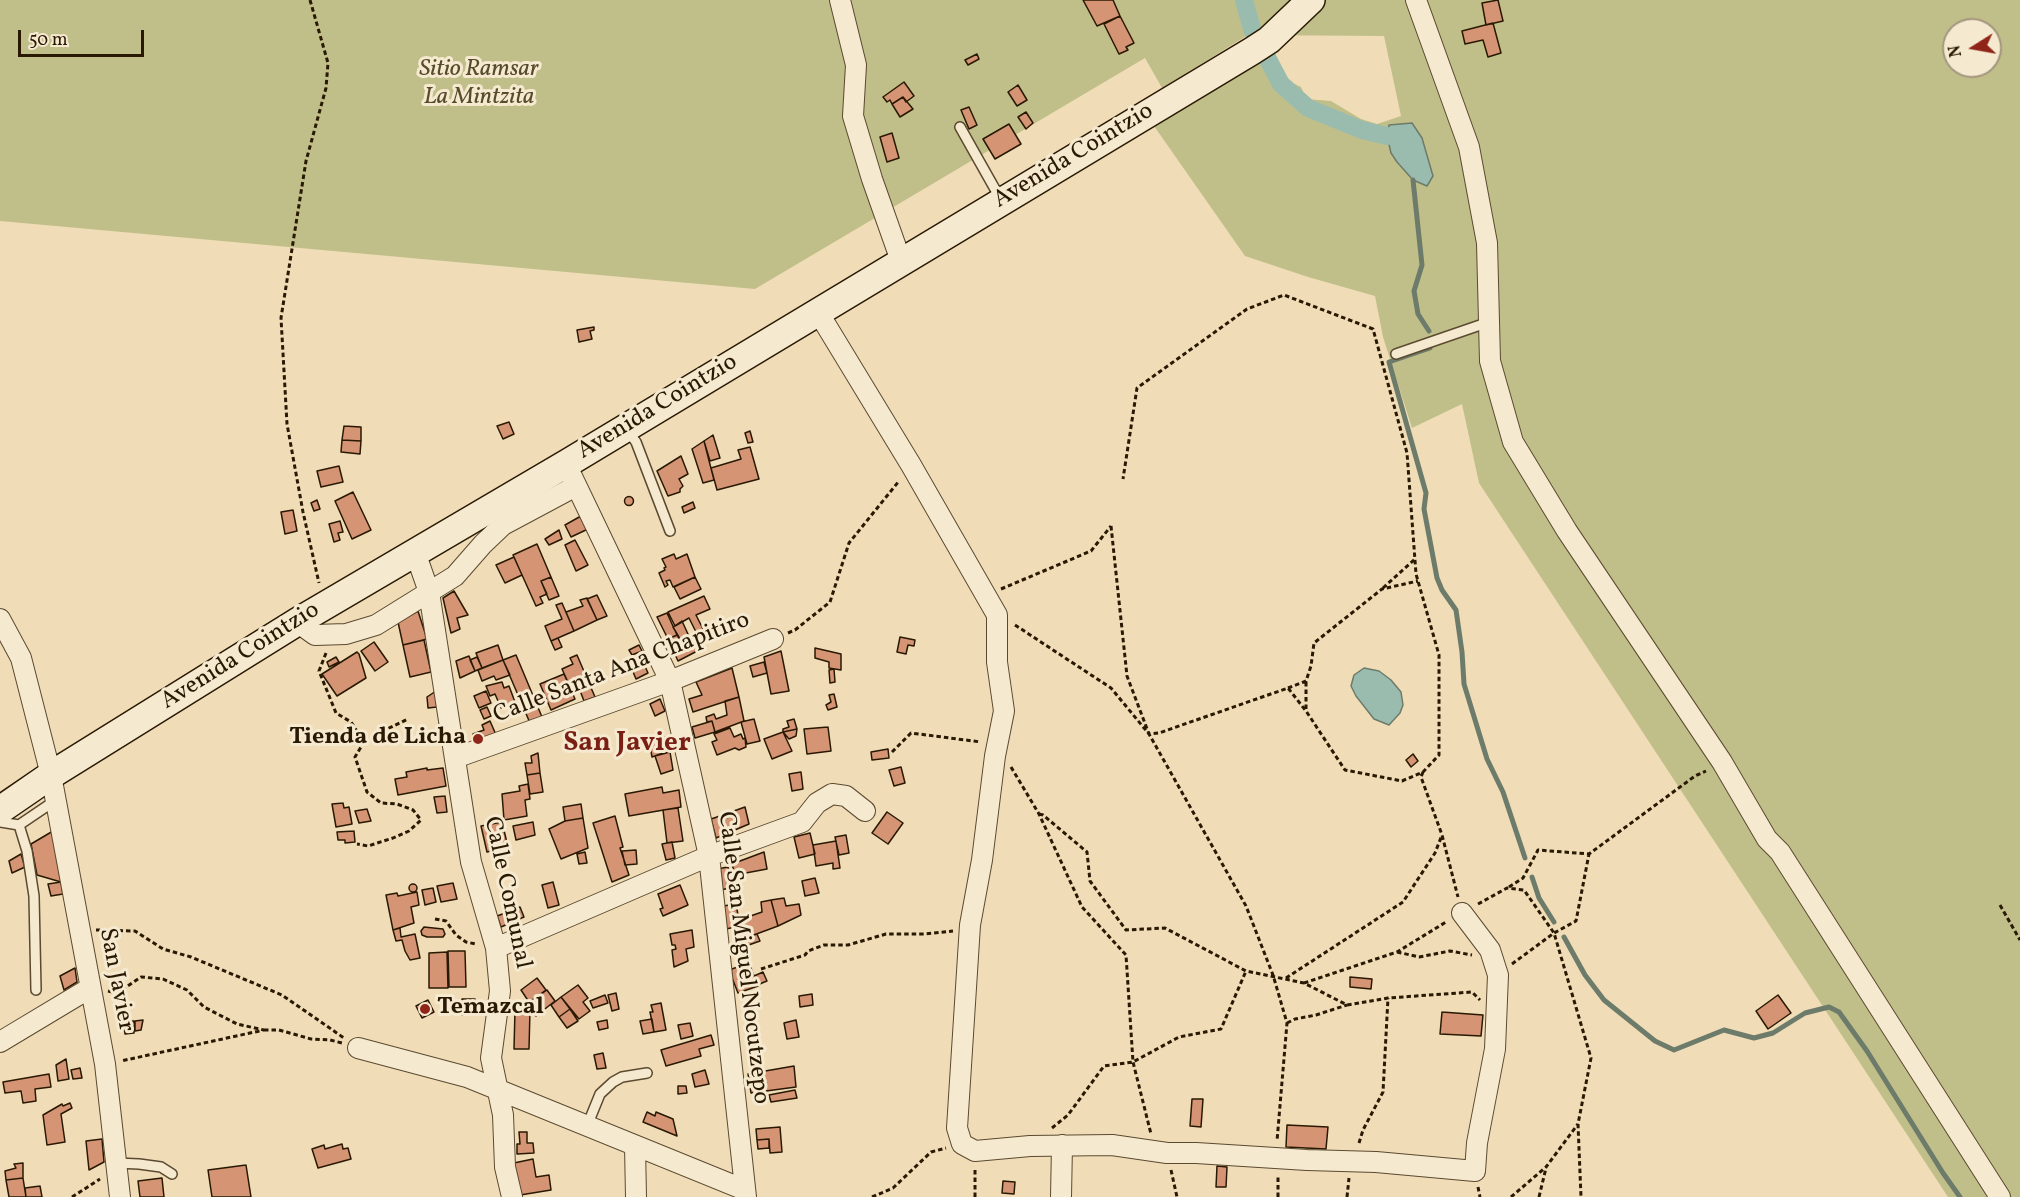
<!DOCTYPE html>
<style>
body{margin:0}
#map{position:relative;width:2020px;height:1197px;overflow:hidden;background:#f0ddb7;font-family:Vollkorn,serif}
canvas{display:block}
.north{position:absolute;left:1942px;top:18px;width:60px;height:60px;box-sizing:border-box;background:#f5e9d0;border:2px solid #a3967e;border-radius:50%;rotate:259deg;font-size:16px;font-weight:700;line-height:24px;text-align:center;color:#291903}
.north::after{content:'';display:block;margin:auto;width:21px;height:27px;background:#8f2418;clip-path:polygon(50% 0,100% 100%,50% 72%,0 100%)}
.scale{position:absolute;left:18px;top:30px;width:126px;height:27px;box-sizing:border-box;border:3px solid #291903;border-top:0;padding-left:8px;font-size:18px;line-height:21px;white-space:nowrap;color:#291903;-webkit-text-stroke:4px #f5e9d0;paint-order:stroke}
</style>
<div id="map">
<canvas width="2020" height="1197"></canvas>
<div class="north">N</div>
<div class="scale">50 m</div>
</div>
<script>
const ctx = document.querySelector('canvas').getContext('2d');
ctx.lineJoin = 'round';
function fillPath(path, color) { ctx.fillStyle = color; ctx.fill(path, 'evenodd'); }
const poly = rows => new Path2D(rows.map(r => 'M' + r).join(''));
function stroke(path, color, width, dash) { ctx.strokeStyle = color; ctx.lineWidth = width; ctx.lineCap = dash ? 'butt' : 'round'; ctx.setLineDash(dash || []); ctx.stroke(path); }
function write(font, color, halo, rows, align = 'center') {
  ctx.font = font + ' Vollkorn,serif'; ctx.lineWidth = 6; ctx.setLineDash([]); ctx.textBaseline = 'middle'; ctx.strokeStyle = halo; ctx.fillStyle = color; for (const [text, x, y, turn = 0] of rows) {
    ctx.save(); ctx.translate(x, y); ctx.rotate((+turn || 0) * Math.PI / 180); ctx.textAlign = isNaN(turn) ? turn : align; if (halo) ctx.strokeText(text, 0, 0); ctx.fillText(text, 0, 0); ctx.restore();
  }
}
fillPath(poly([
 [0,0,2020,0,2020,1197,1948,1197,1479,483,1462,404,1412,428,1383,337,1375,296,1308,277,1245,256,1154,126,1271,53,1284,79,1301,87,1307,99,1331,101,1361,119,1377,124,1401,116,1384,36,1248,35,1162,88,1145,58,755,289,0,221],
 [1954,30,1990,30,1990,66,1954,66]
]), '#c1bf89');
const water = poly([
 [1412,123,1422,138,1433,176,1427,186,1413,180,1397,162,1391,153,1387,136,1389,125,1412,123],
 [1364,668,1379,671,1391,680,1401,692,1403,705,1400,713,1389,725,1374,719,1356,696,1351,686,1354,675,1364,668]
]);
fillPath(water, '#9abcaf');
stroke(water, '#6d7b6a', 1.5);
stroke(poly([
 [1413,180,1422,265,1414,291,1418,314,1429,331],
 [1430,348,1389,362,1426,493,1424,509,1437,578,1442,590,1456,610,1462,652,1464,684,1487,759,1503,792,1525,858],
 [1532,877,1539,898,1554,922],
 [1564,937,1585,975,1604,1000,1655,1041,1674,1050,1724,1030,1754,1038,1773,1033,1805,1013,1829,1007,1839,1012,1867,1051,1943,1173,1960,1197]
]), '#6d7b6a', 5);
stroke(poly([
 [1244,0,1252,29,1281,84,1308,108,1362,130,1387,136]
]), '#9abcaf', 18);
const building = poly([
 [1083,0,1113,0,1120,16,1097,26,1083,0],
 [1498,0,1503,21,1486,25,1482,3,1498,0],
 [1120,16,1134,43,1126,47,1128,50,1119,54,1104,24,1120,16],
 [1493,23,1501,53,1488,57,1483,40,1465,44,1462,31,1493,23],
 [977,54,979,59,968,65,965,60,977,54],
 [904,82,914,96,906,102,903,97,892,104,890,100,887,102,883,97,904,82],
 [1018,85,1027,100,1017,106,1008,92,1018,85],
 [903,97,913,109,900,117,892,104,903,97],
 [969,107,977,125,969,129,961,110,969,107],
 [1026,112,1033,123,1026,129,1018,117,1026,112],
 [1009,124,1021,144,995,159,983,139,1009,124],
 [892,133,899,158,887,162,880,137,892,133],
 [594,327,594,330,590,331,592,339,579,342,577,330,594,327],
 [509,422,514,434,503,439,497,426,509,422],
 [344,426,361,427,361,441,342,440,344,426],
 [750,431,753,442,748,443,745,433,750,431],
 [713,435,720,458,710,461,704,441,713,435],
 [342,440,361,441,360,454,341,452,342,440],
 [704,441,714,480,703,483,692,449,704,441],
 [750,447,759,479,717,490,711,468,741,459,738,450,750,447],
 [681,456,688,474,679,479,683,486,680,489,680,492,668,496,657,471,681,456],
 [339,466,343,482,321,487,317,471,339,466],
 [353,492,371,530,352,539,335,501,353,492],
 '624.5 501a4.5 4.5 0 1 1 9 0a4.5 4.5 0 1 1-9 0Z',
 [317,500,320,509,314,511,311,503,317,500],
 [693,502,695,508,684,513,682,507,693,502],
 [293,510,297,531,285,534,281,512,293,510],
 [581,516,588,529,571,537,565,525,581,516],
 [340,521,343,532,338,533,340,540,334,542,329,524,340,521],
 [559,530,562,539,549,545,545,539,559,530],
 [575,540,588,565,576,571,565,545,575,540],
 [537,544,551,577,541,581,547,594,540,597,543,603,536,606,513,555,537,544],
 [674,554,676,559,687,554,695,577,673,587,670,580,666,581,668,585,665,587,659,573,665,570,664,568,666,567,662,559,674,554],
 [514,557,522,575,505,583,496,565,514,557],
 [551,577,559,596,549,600,541,581,551,577],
 [695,577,701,589,680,599,674,587,695,577],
 [454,591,468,615,457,618,460,629,451,633,443,598,454,591],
 [597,595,607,616,597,620,587,599,597,595],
 [704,596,710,609,696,615,706,635,699,638,689,618,675,626,668,612,704,596],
 [587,598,597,620,574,631,566,612,583,606,580,600,587,598],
 [562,603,574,631,551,641,545,626,562,619,556,605,562,603],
 [418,611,427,639,403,645,398,622,418,611],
 [667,613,677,635,668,639,657,617,667,613],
 [682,621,693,645,688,647,686,643,683,644,673,627,682,621],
 [677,635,683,644,686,643,688,647,697,642,698,645,701,644,703,648,678,661,668,639,677,635],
 [900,637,915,640,914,646,908,645,906,654,897,652,900,637],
 [558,638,562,647,555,650,551,641,558,638],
 [424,640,431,672,410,677,403,645,424,640],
 [374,642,388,662,375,671,361,651,374,642],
 [498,645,503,660,482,668,476,653,498,645],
 [639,645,642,651,632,655,629,650,639,645],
 [815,648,841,654,841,670,829,668,829,662,815,658,815,648],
 [781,651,789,691,771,694,764,657,781,651],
 [357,652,359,654,366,678,337,696,322,674,357,652],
 [516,655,542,717,530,723,503,660,516,655],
 [577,655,595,697,584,701,579,688,572,691,562,669,573,664,570,658,577,655],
 [469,656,475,671,460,678,456,661,469,656],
 [336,657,339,662,329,667,327,662,336,657],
 [477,657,482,668,475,671,470,660,477,657],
 [503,660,510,675,496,680,494,676,482,681,478,670,503,660],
 [643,662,648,673,636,679,631,667,643,662],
 [764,662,767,673,753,677,750,666,764,662],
 [732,668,739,697,693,712,689,699,702,695,696,682,732,668],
 [834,669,835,682,830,683,829,670,834,669],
 [564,674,575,699,551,710,540,684,564,674],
 [502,682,504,688,509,686,515,702,501,708,495,694,490,696,486,686,502,682],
 [436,691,437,707,428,708,427,697,436,691],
 [486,691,491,703,479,708,474,696,486,691],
 [834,694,837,707,828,710,826,705,831,702,829,695,834,694],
 [739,697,744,721,715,732,712,721,707,722,706,717,714,714,716,719,727,715,725,701,739,697],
 [660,699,665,711,655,716,650,704,660,699],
 [487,707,491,716,484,719,480,710,487,707],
 [754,719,760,741,747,744,741,722,754,719],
 [794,719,797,729,783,732,783,729,789,727,787,721,794,719],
 [490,721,497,737,477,745,473,734,484,730,482,725,490,721],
 [712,721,715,732,695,738,692,727,712,721],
 [828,727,831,751,807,754,804,729,828,727],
 [730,728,734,737,741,734,743,739,745,738,746,747,739,750,735,748,717,755,712,742,717,740,714,734,730,728],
 [797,729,796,736,789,739,783,732,797,729],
 [783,732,792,751,772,759,764,739,783,732],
 [664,737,666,752,652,757,649,740,664,737],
 [888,749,889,758,872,760,871,752,888,749],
 [670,752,673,770,661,774,655,756,670,752],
 [538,753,540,773,527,775,525,763,532,763,531,756,538,753],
 [1413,754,1418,761,1411,767,1406,760,1413,754],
 [901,767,905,783,894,786,889,770,901,767],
 [427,768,427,770,443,768,446,786,398,795,395,779,407,777,406,772,427,768],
 [801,772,803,789,792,791,789,774,801,772],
 [540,773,543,792,530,794,527,775,540,773],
 [528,784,530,799,525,800,527,816,504,820,502,794,520,791,519,786,528,784],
 [662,787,663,793,679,790,681,807,629,816,625,794,662,787],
 [445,796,447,812,437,813,434,797,445,796],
 [343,803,344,808,349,807,352,824,336,827,332,804,343,803],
 [581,804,583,818,565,821,563,807,581,804],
 [745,807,749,824,716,838,711,819,720,816,721,820,732,816,731,812,745,807],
 [678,808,683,841,667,843,663,810,678,808],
 [367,809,371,821,359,823,355,811,367,809],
 [887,812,903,823,888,844,872,833,887,812],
 [615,816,623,847,620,848,629,875,612,882,593,823,615,816],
 [583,818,588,848,561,859,549,829,565,821,583,818],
 [502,822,508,847,487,852,481,826,502,822],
 [533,822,535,835,516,840,513,826,533,822],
 [53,831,61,882,37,875,31,844,53,831],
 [354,831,355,842,345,843,345,840,338,840,337,832,354,831],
 [810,833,815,854,799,858,794,837,810,833],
 [846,835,849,853,839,855,835,837,846,835],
 [836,841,840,868,833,869,833,863,816,866,813,845,836,841],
 [672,842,675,858,666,860,662,844,672,842],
 [636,850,637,864,625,865,622,851,636,850],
 [585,852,587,863,579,864,577,854,585,852],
 [764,852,767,869,735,875,732,864,764,852],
 [21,854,25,867,12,873,9,861,21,854],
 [728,867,733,887,721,890,717,869,728,867],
 [815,878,819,893,805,896,802,881,815,878],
 [61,882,63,894,51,896,48,884,61,882],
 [553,882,559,905,548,908,542,885,553,882],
 [453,883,457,899,441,902,437,886,453,883],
 '409 888a4 4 0 1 1 8 0a4 4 0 1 1-8 0Z',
 [680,885,688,905,663,916,660,909,663,908,658,894,680,885],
 [433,888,436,902,425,905,422,890,433,888],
 [417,892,419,905,411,907,414,923,393,930,386,895,397,893,398,896,417,892],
 [784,898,786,906,799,904,801,915,778,926,771,900,784,898],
 [771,900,778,926,743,939,739,920,762,912,761,902,771,900],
 [736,904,740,926,726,929,723,906,736,904],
 [520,907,524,917,512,922,508,912,520,907],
 [508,912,512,922,501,927,497,916,508,912],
 [424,927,443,929,445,934,443,937,427,937,422,935,421,931,424,927],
 [400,928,401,937,415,934,420,958,410,960,405,951,402,940,396,941,393,930,400,928],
 [692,930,694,947,686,949,688,961,674,967,672,950,676,949,675,945,672,945,670,934,692,930],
 [757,934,760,941,743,947,741,940,757,934],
 [448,951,465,951,466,987,449,987,448,951],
 [447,952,448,988,429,988,429,953,447,952],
 [749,963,758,986,738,993,729,970,749,963],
 [75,968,77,982,64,990,60,976,75,968],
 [763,972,767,981,757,985,754,976,763,972],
 [1350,977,1372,979,1371,989,1350,987,1350,977],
 [537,978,546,990,529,1002,521,990,537,978],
 [578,985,588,998,583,1002,590,1011,579,1019,561,997,578,985],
 [547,990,555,1001,536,1016,528,1003,547,990],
 [616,993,619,1009,612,1011,608,995,616,993],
 [812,994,813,1005,800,1007,799,996,812,994],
 [605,995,608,1003,593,1008,590,1001,605,995],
 [1778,995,1791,1013,1768,1029,1756,1011,1778,995],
 [561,997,570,1009,559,1017,551,1005,561,997],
 [462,999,475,999,475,1015,462,1015,462,999],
 [428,1000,434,1012,422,1018,416,1006,428,1000],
 [661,1003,666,1030,654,1032,650,1012,653,1012,651,1005,661,1003],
 [570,1009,578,1021,567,1028,559,1017,570,1009],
 [515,1010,530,1010,529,1049,514,1049,515,1010],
 [1442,1012,1483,1015,1481,1036,1440,1034,1442,1012],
 [652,1019,654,1032,643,1034,640,1021,652,1019],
 [143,1020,141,1030,135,1031,135,1021,143,1020],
 [607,1020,608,1028,599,1030,597,1022,607,1020],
 [796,1020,799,1037,787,1039,784,1023,796,1020],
 [123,1021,134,1021,134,1033,125,1034,123,1021],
 [690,1023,693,1036,681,1039,678,1025,690,1023],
 [711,1035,714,1045,699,1049,701,1056,666,1066,661,1050,711,1035],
 [603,1053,606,1068,597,1069,594,1055,603,1053],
 [66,1059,69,1079,58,1081,56,1065,66,1059],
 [794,1066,796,1087,751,1093,748,1074,794,1066],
 [80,1068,82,1078,73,1079,71,1070,80,1068],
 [705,1070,709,1084,695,1087,692,1074,705,1070],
 [49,1074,51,1087,35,1089,36,1101,23,1103,21,1091,5,1093,3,1082,49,1074],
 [678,1086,686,1086,687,1093,678,1094,678,1086],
 [795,1090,797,1098,771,1102,769,1095,795,1090],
 [1192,1099,1203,1099,1201,1127,1190,1126,1192,1099],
 [70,1103,72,1108,61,1114,65,1142,47,1145,43,1115,62,1104,63,1106,70,1103],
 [647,1112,655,1116,656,1112,673,1119,677,1136,643,1122,647,1112],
 [1287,1125,1328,1127,1326,1149,1286,1147,1287,1125],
 [780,1127,782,1152,770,1153,769,1139,757,1140,756,1129,780,1127],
 [519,1132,527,1132,527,1143,533,1143,534,1153,517,1154,517,1144,520,1144,519,1132],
 [102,1139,104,1162,89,1170,86,1141,102,1139],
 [769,1139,769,1148,758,1149,757,1140,769,1139],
 [342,1144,343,1149,348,1148,351,1159,318,1168,312,1149,324,1145,325,1149,342,1144],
 [533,1159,536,1177,549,1175,551,1190,514,1196,509,1164,533,1159],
 [23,1163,23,1178,6,1180,5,1171,16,1168,14,1164,23,1163],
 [246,1165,251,1197,212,1197,208,1170,246,1165],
 [1217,1166,1227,1167,1226,1187,1216,1187,1217,1166],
 [23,1178,26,1197,9,1197,6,1180,23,1178],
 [162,1178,164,1197,140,1197,138,1181,162,1178],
 [1003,1181,1015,1182,1014,1194,1002,1193,1003,1181],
 [40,1186,42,1197,26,1197,25,1188,40,1186]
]);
fillPath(building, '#d59473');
stroke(building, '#291903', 1.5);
const service = poly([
 [960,127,1000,198],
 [1396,354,1489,322],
 [627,430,636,442,670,531],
 [0,822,19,825],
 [36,990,34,896,27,851,19,825,56,800],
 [587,1126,600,1094,613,1082,622,1077,647,1073],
 [116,1163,139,1164,161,1167,172,1174]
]);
const minor = poly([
 [840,0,856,65,853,116,872,179,901,261],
 [1416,0,1469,147,1487,243,1490,361,1513,442,1567,531,1722,762,1767,839,1780,852,2000,1197],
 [818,312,911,465,997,615,997,662,1004,711,995,756,982,860,970,925,957,1128,962,1144,975,1151,1030,1146,1112,1145,1167,1153,1196,1153,1307,1160,1376,1162,1475,1171,1477,1143,1495,1049,1498,975,1490,950,1462,913],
 [566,464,670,681,709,856,746,1197],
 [415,552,429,592,471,862,496,948,500,991,491,1058,503,1115,505,1167,512,1197],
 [0,619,21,658,51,775,105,1064,120,1197],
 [297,622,315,635,346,634,376,625,455,576,483,544,503,525,576,486],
 [455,758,670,681,773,639],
 [496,948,709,856,802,822,817,803,832,794,846,796,865,811],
 [0,1042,90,988],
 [358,1048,467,1077,745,1190],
 [635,1146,636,1197],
 [1061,1197,1062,1145]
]);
const secondary = poly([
 [0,810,51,775,297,622,566,464,1252,51,1269,40,1311,0]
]);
stroke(service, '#5b4a30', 12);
stroke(minor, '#5b4a30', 22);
stroke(secondary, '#291903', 30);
stroke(poly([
 [310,0,328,63,326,88,306,161,281,318,287,424,303,512,319,583],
 [1111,526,1127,676,1149,734,1159,733,1288,688,1306,711,1345,770,1402,781,1423,772,1439,755,1439,655,1416,574,1407,453,1373,329,1284,295,1247,309,1137,388,1123,479],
 [1383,588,1416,558],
 [1001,589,1091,551,1111,526],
 [1015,625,1111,688,1149,734,1246,906,1273,975,1287,1023,1277,1141],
 [788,633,795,630,830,602,849,543,899,481],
 [326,653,319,671,336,713,351,722,364,742,355,757,367,792,381,803,397,804,413,810,421,820,409,831,393,838,368,846,357,844],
 [1288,688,1306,681,1311,666,1314,643,1382,589,1418,581],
 [1306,709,1306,681],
 [364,742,381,738,387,729,408,719],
 [892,752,911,733,981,742],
 [1011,767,1039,814,1082,907,1126,955,1133,1062,1151,1134],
 [1423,772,1421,777,1442,835,1458,897],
 [1039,814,1043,815,1087,852,1090,881,1126,930,1165,928,1246,971,1304,983,1347,1005,1388,998,1472,992,1480,1000],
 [1509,887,1523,878,1538,850,1589,854,1695,776,1706,771],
 [1478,904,1507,888,1524,890,1554,933,1591,1058,1578,1124,1581,1197],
 [2000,905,2020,940],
 [435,919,446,921,456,935,466,942,476,944],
 [96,930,135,931,163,949,191,957,282,995,344,1038],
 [1397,952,1419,957,1450,951,1472,955],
 [1512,964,1554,933,1576,921,1589,854],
 [761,969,805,955,808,951,824,945,848,945,886,934,924,934,953,931],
 [1286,978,1403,902,1435,853,1442,835],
 [1304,983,1397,952,1446,922],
 [108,991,117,993,141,977,163,979,187,990,204,1007,237,1024,264,1030,121,1061],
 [1287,1023,1295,1019,1316,1015,1347,1005],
 [264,1030,279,1030,311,1039,330,1040,342,1043],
 [1052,1128,1068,1115,1104,1066,1133,1062,1179,1037,1221,1029,1246,971],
 [1359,1143,1363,1130,1383,1092,1388,998],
 [1171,1170,1177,1197],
 [1478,1187,1480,1197],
 [72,1197,100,1179],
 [872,1197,893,1188,931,1152,946,1148],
 [975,1197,975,1169],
 [1278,1197,1278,1175],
 [1347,1197,1349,1178],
 [1511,1197,1546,1167,1578,1124],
 [1539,1197,1546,1168]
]), '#291903', 3, [4.5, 3]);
stroke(service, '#f5e9d0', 9);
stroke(minor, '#f5e9d0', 20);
stroke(secondary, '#f5e9d0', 27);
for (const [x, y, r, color] of [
 [478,739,6,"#8f2418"],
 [425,1009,6,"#8f2418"]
]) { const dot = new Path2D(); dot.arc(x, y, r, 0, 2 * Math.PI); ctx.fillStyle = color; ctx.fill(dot); stroke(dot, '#f5e9d0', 2); }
write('italic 24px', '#574b2b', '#f5e9d0', [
 ["Sitio Ramsar",479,71],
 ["La Mintzita",479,99]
]);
write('24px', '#291903', '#f5e9d0', [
 ["Avenida Cointzio",1074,157,-31],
 ["Avenida Cointzio",658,408,-31],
 ["Avenida Cointzio",241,657,-32],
 ["Calle Santa Ana Chapitiro",622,669,-21],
 ["Calle Comunal",506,893,78],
 ["Calle San Miguel Nocutzepo",742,958,83],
 ["San Javier",115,980,79]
]);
write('bold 24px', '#291903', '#f5e9d0', [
 ["Tienda de Licha",466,739],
 ["Temazcal",437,1009,"left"]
], 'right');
write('bold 27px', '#7a1f14', '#f5e9d0', [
 ["San Javier",627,745]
]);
</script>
